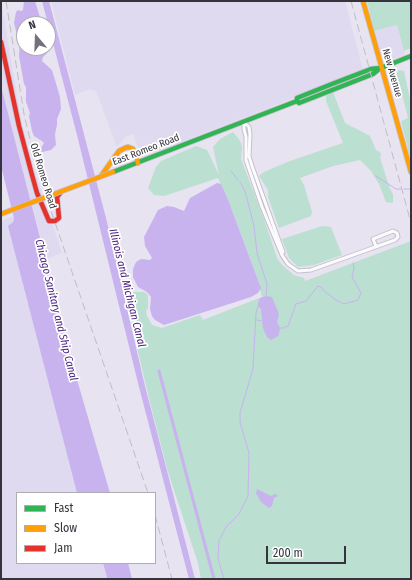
<!DOCTYPE html>
<style>
body{margin:0}
#map{position:relative;width:412px;height:580px;overflow:hidden;background:#e7e3f0;font-family:"Fira Sans Condensed",sans-serif}
canvas{display:block}
.frame{position:absolute;inset:0;border:2px solid #35333c;pointer-events:none}
.legend{position:absolute;left:16px;top:492px;width:140px;height:72px;box-sizing:border-box;background:#fff;border:1px solid #aeadb1;margin:0;padding:5px 7px;list-style:none;font-size:12px;color:#35333c}
.legend li{display:flex;align-items:center;gap:8px;height:20px}
.legend b{width:20px;border:1px solid #aeadb1}
.north{position:absolute;left:16px;top:16px;width:40px;height:40px;box-sizing:border-box;background:#fff;border:1px solid #aeadb1;border-radius:50%;rotate:341deg;font-size:11px;font-weight:700;line-height:16px;text-align:center;color:#35333c}
.north::after{content:'';display:block;margin:auto;width:14px;height:18px;background:#73717b;clip-path:polygon(50% 0,100% 100%,50% 72%,0 100%)}
.scale{position:absolute;left:266px;top:546px;width:80px;height:18px;box-sizing:border-box;border:2px solid #35333c;border-top:0;padding-left:5px;font-size:12px;line-height:14px;white-space:nowrap;color:#35333c;-webkit-text-stroke:3px #fff;paint-order:stroke}
</style>
<div id="map">
<canvas width="412" height="580"></canvas>
<div class="frame"></div>
<ul class="legend">
<li><b style="height:5px;background:#30b455"></b>Fast</li>
<li><b style="height:5px;background:#ff9f0a"></b>Slow</li>
<li><b style="height:5px;background:#e5322d"></b>Jam</li>
</ul>
<div class="north">N</div>
<div class="scale">200 m</div>
</div>
<script>
const ctx = document.querySelector('canvas').getContext('2d');
ctx.lineJoin = 'round';
function fillPath(path, color) { ctx.fillStyle = color; ctx.fill(path, 'evenodd'); }
const poly = rows => new Path2D(rows.map(r => 'M' + r).join(''));
function stroke(path, color, width, dash) { ctx.strokeStyle = color; ctx.lineWidth = width; ctx.lineCap = dash ? 'butt' : 'round'; ctx.setLineDash(dash || []); ctx.stroke(path); }
function write(font, color, halo, rows, align = 'center') {
  ctx.font = font + ' "Fira Sans Condensed",sans-serif'; ctx.lineWidth = 3.5; ctx.setLineDash([]); ctx.textBaseline = 'middle'; ctx.strokeStyle = halo; ctx.fillStyle = color; for (const [text, x, y, turn = 0] of rows) {
    ctx.save(); ctx.translate(x, y); ctx.rotate((+turn || 0) * Math.PI / 180); ctx.textAlign = isNaN(turn) ? turn : align; if (halo) ctx.strokeText(text, 0, 0); ctx.fillText(text, 0, 0); ctx.restore();
  }
}
fillPath(poly([
 [1,1,21,119,29,155,62,253,46,259,1,86],
 [51,1,345,1,363,70,284,102,142,157,133,134,125,137,117,147,96,91,90,89,75,95],
 [397,25,405,55,389,60,387,60,380,53,374,31],
 [14,216,13,222,9,226,77,493,17,493,17,563,103,563,107,577,106,579,1,579,1,221]
]), '#e0daf0');
fillPath(poly([
 [367,1,411,1,411,48,404,51,397,25,374,31],
 [399,70,404,71,411,104,411,161,401,121,408,118,402,94,396,88,394,78],
 [333,92,345,123,370,136,376,150,381,153,380,158,390,189,393,194,393,203,386,202,379,184,371,171,360,160,333,166,300,178,304,185,312,212,311,216,279,228,268,197,268,190,259,176,264,172,290,161,343,143,326,101,326,96],
 [233,132,239,139,242,146,241,159,265,222,277,258,282,265,294,275,304,278,305,281,411,241,411,579,201,579,198,563,168,472,151,406,133,331,139,328,135,320,129,292,144,292,148,295,148,308,146,311,147,316,152,325,162,328,200,315,203,320,262,297,260,290,260,285,233,212,218,178,164,196,154,195,148,188,156,167,161,161,196,146,207,150,219,175,213,147,220,139],
 [322,226,331,227,342,255,314,265,298,267,289,258,282,239]
]), '#bbdfd0');
fillPath(poly([
 [24,1,35,1,42,24,24,24,24,48,48,48,48,52,43,57,42,61,52,70,60,97,61,109,57,119,57,125,55,134,56,145,51,150,42,152,40,150,44,143,42,141,34,136,32,131,29,116,30,113,26,102,26,87,24,84,19,56,20,40,16,31,14,23,16,12,18,10,21,11,23,10],
 [42,1,49,1,106,218,144,382,195,579,189,579,138,383,77,135],
 [1,86,73,366,110,493,77,493,8,226,13,222,14,218,1,166],
 [217,183,221,184,229,202,261,288,258,293,251,297,164,325,155,320,152,316,150,309,151,297,147,292,138,287,133,277,133,269,136,262,141,259,150,260,152,258,145,246,144,237,158,210,167,206,174,207,184,211,190,198],
 [266,296,272,297,279,314,277,322,280,328,279,334,278,336,271,340,267,337,263,328,261,309,258,306,258,303,260,298],
 [257,489,271,496,275,494,277,495,278,496,274,498,272,506,269,508,261,502,256,493],
 [103,563,128,563,132,579,106,579,107,577]
]), '#c8b3ef');
stroke(poly([
 [231,171,238,180],
 [376,176,396,189,401,189],
 [240,182,245,191,254,226,257,253,267,284,266,296],
 [404,189,411,189],
 [257,320,262,321],
 [280,328,284,328,288,326,296,304,306,301,318,286,321,287,324,291,336,300,344,304,358,300,361,293,352,277,354,267,353,263],
 [224,579,218,559,219,541,226,527,239,514,248,496,249,453,240,422,240,413,253,369,256,313,258,306]
]), '#c8b3ef', 1);
stroke(poly([
 [159,371,214,579]
]), '#c8b3ef', 3);
const street = poly([
 [244,122,244,129,246,137,246,160,262,207,282,255,288,264,298,271,311,270,395,240,398,237,397,233,393,231,373,239,376,246],
 [244,122,249,127,250,134,249,156,252,166,283,252]
]);
const fast = poly([
 [297,101,299,103,373,74,379,69],
 [113,172,297,101,297,98,332,84,371,69,381,68,411,56]
]);
const slow = poly([
 [363,1,411,172],
 [101,176,119,151,125,148,128,147,133,149,138,163]
]);
const jam = poly([
 [1,42,19,126,32,175,37,193,49,221,55,221,59,218,57,197,61,192]
]);
stroke(street, '#c4c1cb', 5);
stroke(fast, '#c4c1cb', 6);
stroke(slow, '#c4c1cb', 6);
stroke(jam, '#c4c1cb', 6);
stroke(street, '#fbfbfd', 3);
stroke(fast, '#30b455', 4.5);
stroke(slow, '#ff9f0a', 4.5);
stroke(jam, '#e5322d', 4.5);
stroke(poly([
 [6,1,24,114,38,173,148,493],
 [72,1,73,2],
 [351,1,411,223],
 [155,515,172,579]
]), '#bfbec1', 1, [8, 4]);
const slowBridge = poly([
 [1,214,113,172]
]);
stroke(slowBridge, '#c4c1cb', 6, []);
stroke(slowBridge, '#ff9f0a', 4.5);
write('10px', '#35333c', '#fff', [
 ["New Avenue",392,73,74],
 ["East Romeo Road",146,150,-21],
 ["Old Romeo Road",43,176,73]
]);
write('italic 11px', '#4c247f', '#fff', [
 ["Illinois and Michigan Canal",127,288,76],
 ["Chicago Sanitary and Ship Canal",56,310,76]
]);
</script>
